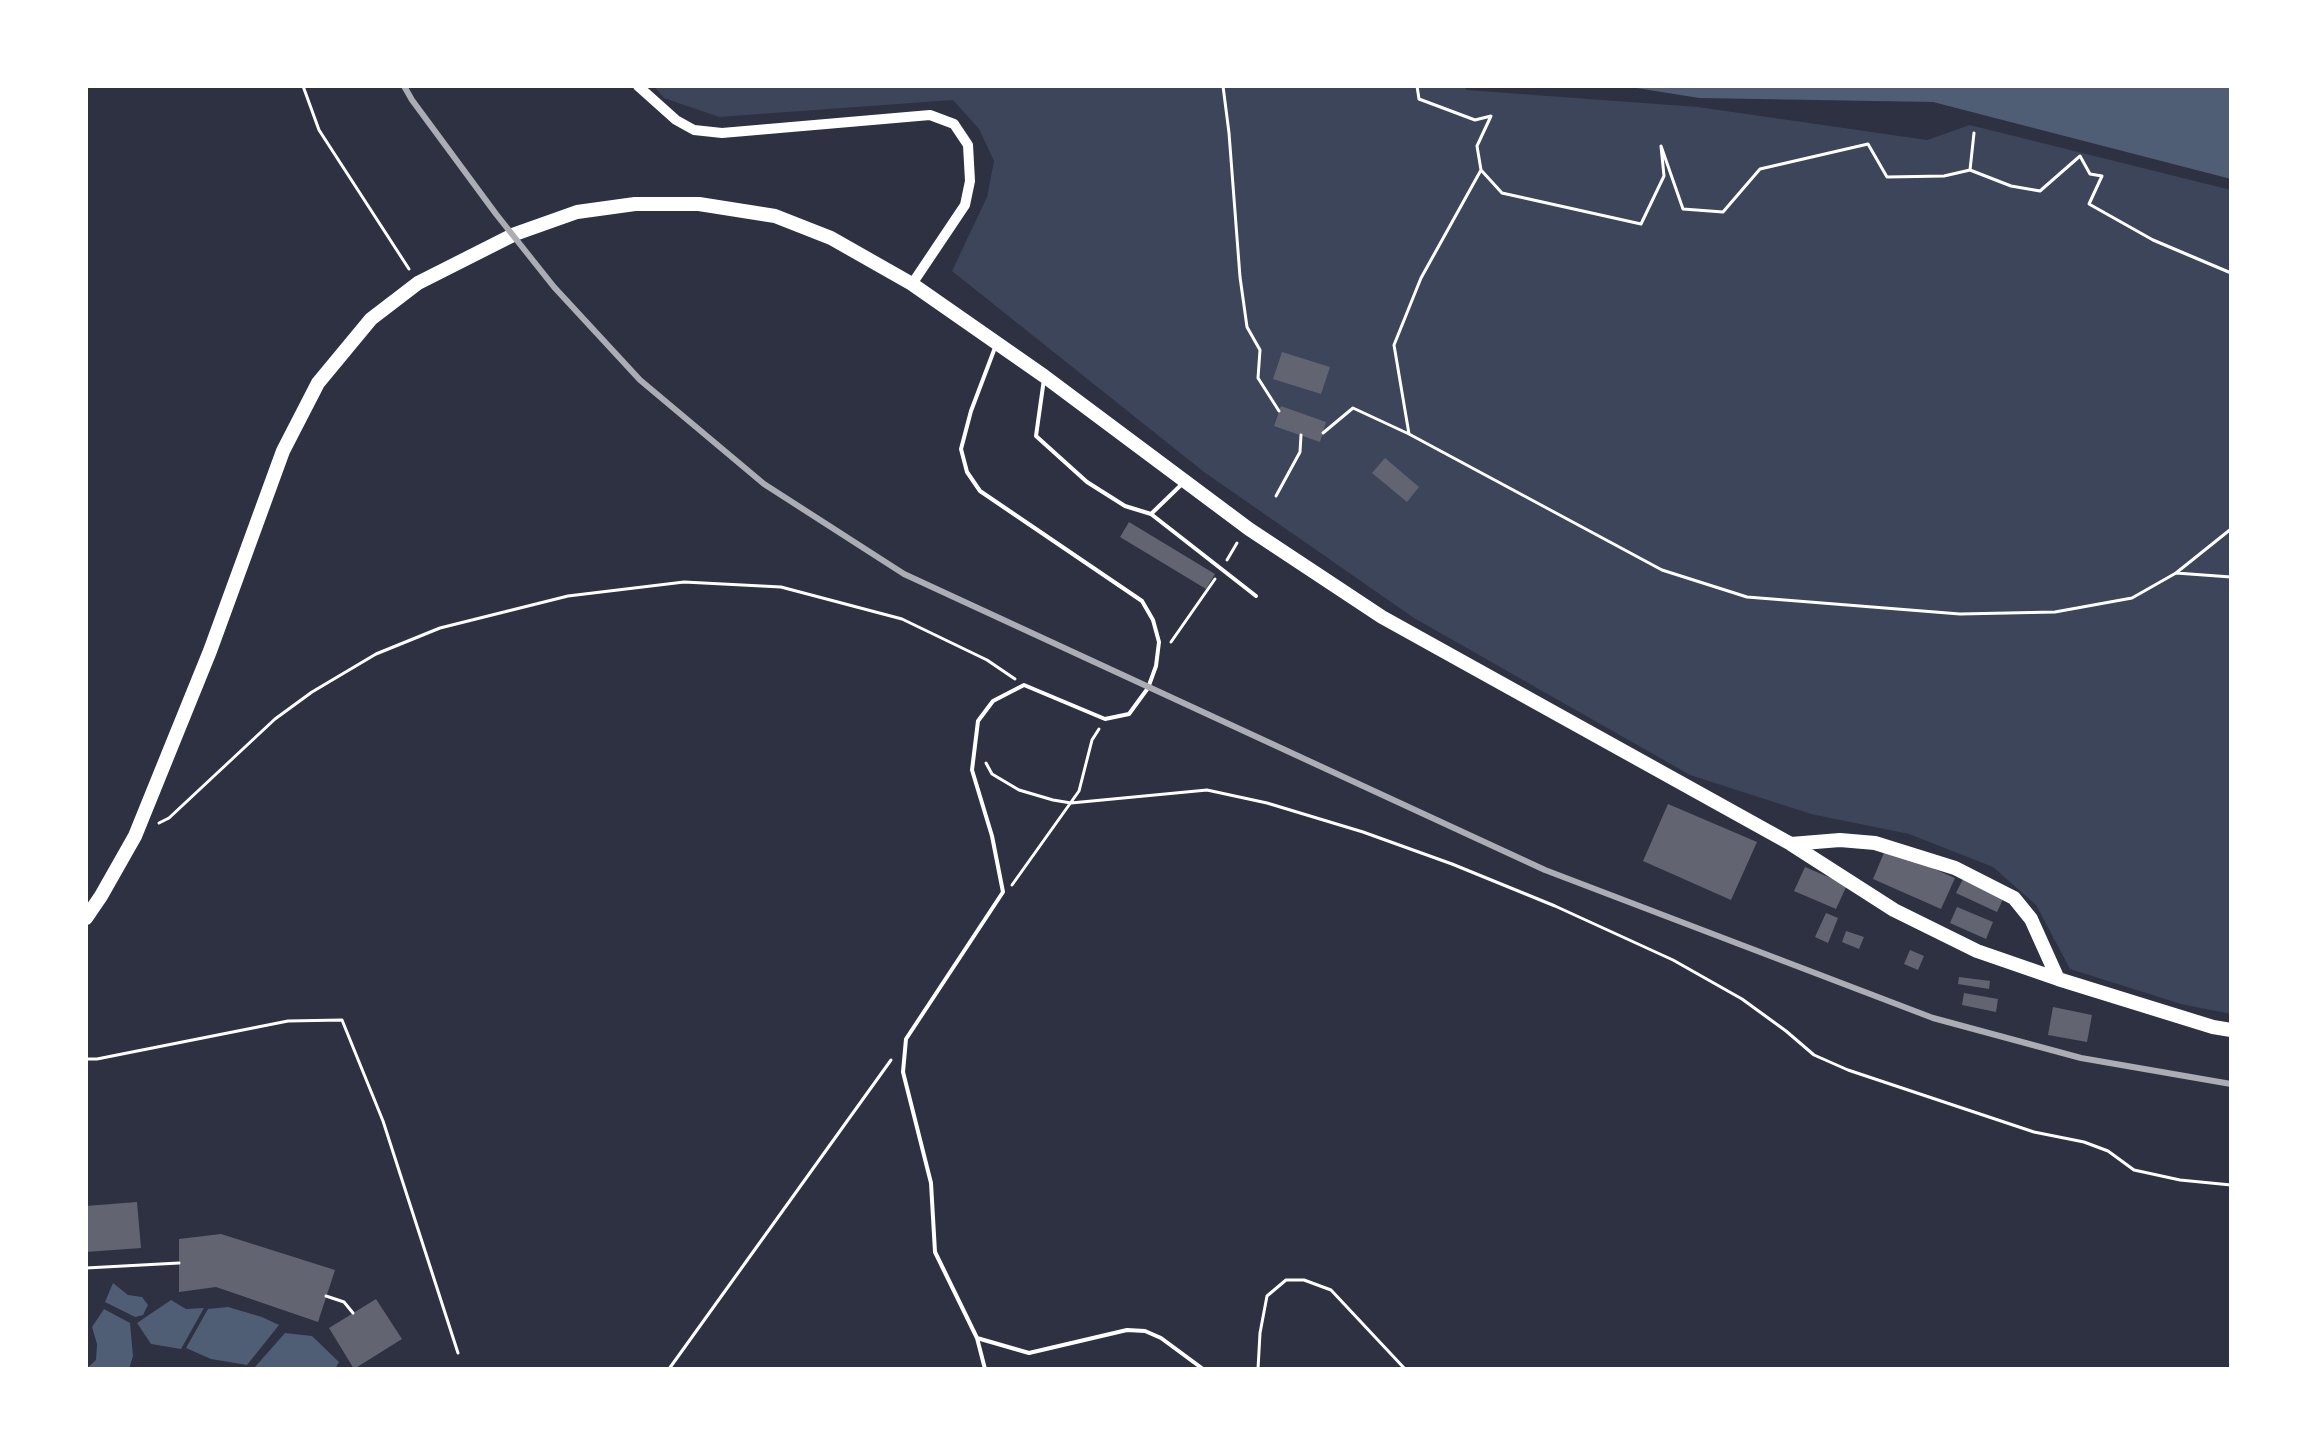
<!DOCTYPE html>
<style>
body{margin:0}
#map{position:relative;width:2317px;height:1455px;overflow:hidden;background:#2d3142;font-family:Barlow,sans-serif}
canvas{display:block}
.frame{position:absolute;inset:0;border:88px solid #fff;pointer-events:none}
</style>
<div id="map">
<canvas width="2317" height="1455"></canvas>
<div class="frame"></div>
</div>
<script>
const ctx = document.querySelector('canvas').getContext('2d');
ctx.lineJoin = 'round';
function fillPath(path, color) { ctx.fillStyle = color; ctx.fill(path, 'evenodd'); }
const poly = rows => new Path2D(rows.map(r => 'M' + r).join(''));
function stroke(path, color, width, dash) { ctx.strokeStyle = color; ctx.lineWidth = width; ctx.lineCap = dash ? 'butt' : 'round'; ctx.setLineDash(dash || []); ctx.stroke(path); }
fillPath(poly([
 [654,86,1463,86,1467,90,1698,107,1927,140,1970,125,2231,190,2231,1014,2181,1004,2070,969,2036,905,1993,867,1909,834,1811,814,1690,775,1414,618,1204,472,952,271,987,197,994,161,979,129,953,100,719,117,664,98]
]), '#3c4559');
fillPath(poly([
 [1624,86,2231,86,2231,179,1933,102,1699,98],
 [113,1283,128,1295,142,1297,148,1305,143,1315,135,1317,105,1302],
 [171,1300,186,1309,204,1308,181,1349,151,1344,137,1323],
 [228,1307,262,1317,279,1325,247,1365,211,1359,186,1348,208,1309],
 [104,1309,130,1323,133,1356,129,1369,86,1369,96,1360,97,1344,92,1327],
 [285,1333,312,1336,339,1362,335,1369,255,1367]
]), '#4f5d75');
fillPath(poly([
 [1282,352,1330,367,1321,394,1273,379],
 [1281,406,1326,422,1320,442,1274,426],
 [1385,458,1419,487,1407,502,1372,473],
 [1129,522,1215,574,1206,589,1120,537],
 [1668,804,1757,842,1731,900,1643,861],
 [1886,848,1955,878,1941,909,1873,879],
 [1805,867,1847,885,1836,909,1794,891],
 [1963,879,2004,897,1997,912,1956,893],
 [1957,907,1993,922,1986,939,1950,923],
 [1826,913,1838,918,1828,943,1815,937],
 [1846,931,1864,937,1859,949,1842,942],
 [1910,950,1924,956,1918,970,1904,964],
 [1959,977,1990,981,1989,989,1958,984],
 [1964,993,1998,999,1996,1012,1962,1005],
 [2053,1007,2092,1015,2087,1042,2048,1035],
 [137,1202,141,1248,86,1252,86,1206],
 [221,1234,335,1270,318,1322,216,1287,179,1292,179,1239],
 [376,1299,402,1339,354,1369,329,1328]
]), '#626471');
stroke(poly([
 [303,86,319,130,409,269],
 [1223,86,1229,133,1240,277,1247,327,1260,350,1258,378,1279,411],
 [1481,170,1502,193,1641,224,1664,176,1661,146,1683,209,1723,212,1760,169,1868,144,1887,177,1944,176,1970,170,2011,186,2040,191,2080,156,2090,174,2102,176,2089,204,2153,240,2231,273],
 [1970,170,1974,133],
 [1323,433,1353,408,1409,434,1662,570,1747,597,1960,614,2055,612,2132,598,2176,573,2231,577],
 [1409,434,1394,345,1421,278,1481,170,1477,146,1491,116,1475,120,1419,99,1417,86],
 [1276,496,1300,452,1301,435],
 [1227,560,1237,543],
 [2176,573,2231,529],
 [1171,642,1215,579],
 [986,763,992,774,1019,790,1053,800,1071,803,1207,790,1267,803,1363,832,1452,864,1555,906,1673,960,1742,999,1786,1031,1814,1055,1848,1070,2034,1132,2084,1142,2108,1151,2134,1170,2180,1180,2231,1185],
 [159,823,169,818,275,719,312,692,376,654,440,628,568,596,684,582,781,587,902,619,987,660,1015,679],
 [1012,885,1079,791,1092,740,1099,729],
 [86,1059,97,1059,288,1021,342,1020,383,1121,458,1353],
 [86,1268,179,1263],
 [326,1296,344,1302,353,1313],
 [669,1369,891,1060],
 [1258,1369,1260,1333,1267,1296,1286,1280,1304,1280,1331,1290,1405,1369]
]), '#fff', 3);
stroke(poly([
 [1044,379,1036,436,1087,482,1125,506,1151,514,1256,596],
 [1151,514,1181,485],
 [977,1338,1029,1353,1127,1330,1145,1331,1161,1338,1203,1369],
 [985,1369,977,1338,935,1252,931,1183,903,1072,906,1039,1003,892,992,836,972,770,978,721,993,701,1024,685,1105,719,1129,714,1148,688,1156,666,1159,642,1153,620,1142,601,980,491,967,472,961,449,971,411,996,345]
]), '#fff', 4);
stroke(poly([
 [638,86,676,120,694,130,722,133,930,115,954,124,968,145,970,181,965,205,912,284]
]), '#fff', 10);
stroke(poly([
 [1791,844,1840,840,1875,843,1955,868,2014,898,2031,919,2058,979],
 [86,918,101,896,135,836,210,651,283,451,318,383,371,319,418,283,515,234,577,212,635,204,699,204,775,216,831,238,912,284,1044,376,1249,529,1382,617,1791,844,1894,910,1977,951,2058,979,2213,1027,2231,1030]
]), '#fff', 14);
stroke(poly([
 [404,86,412,100,496,214,554,287,640,380,764,484,904,574,1545,870,1933,1018,2081,1058,2231,1084]
]), '#abadb3', 6);
</script>
